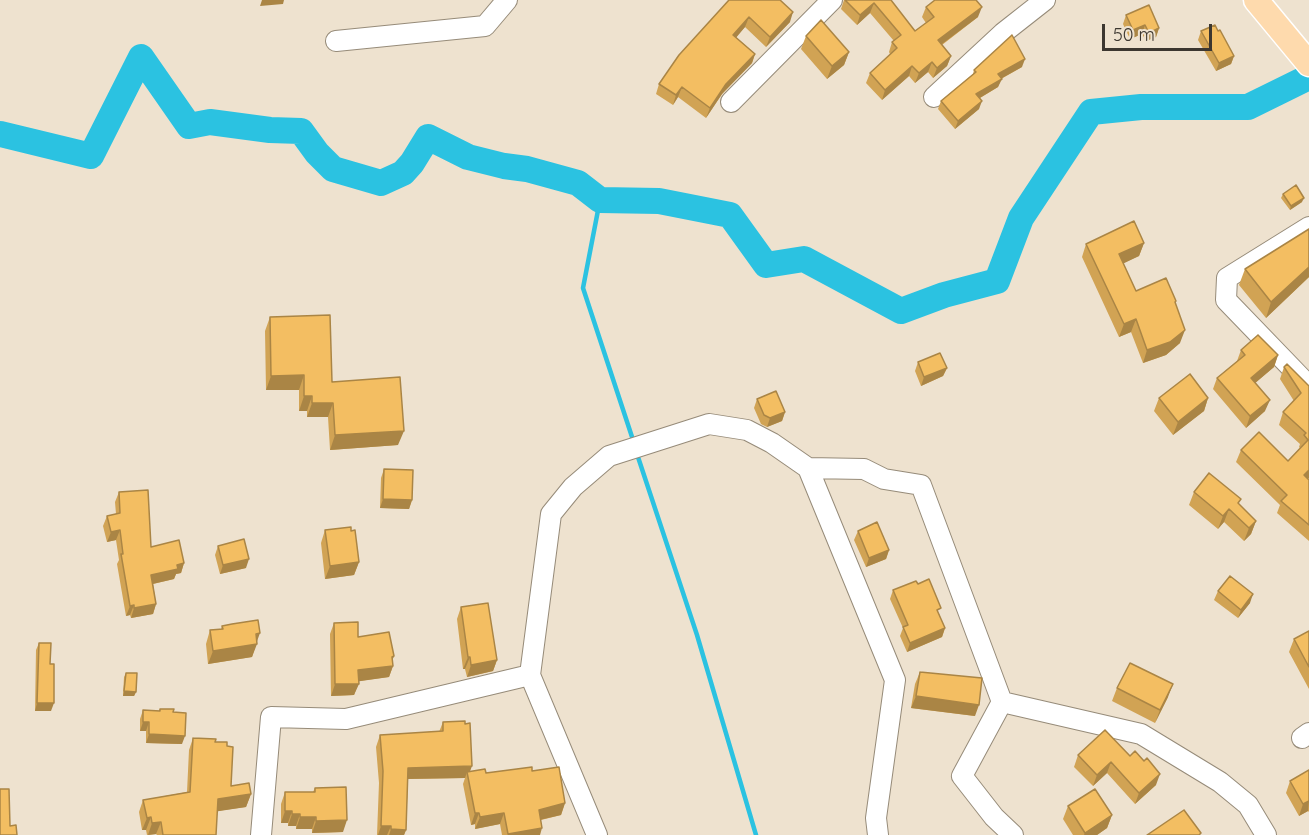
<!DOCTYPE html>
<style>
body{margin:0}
#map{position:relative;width:1309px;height:835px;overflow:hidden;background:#eee2cf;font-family:Quicksand,sans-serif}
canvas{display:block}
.scale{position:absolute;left:1102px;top:24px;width:110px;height:27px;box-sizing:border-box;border:3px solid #3c3730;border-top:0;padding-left:8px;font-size:18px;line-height:21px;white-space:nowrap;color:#3c3730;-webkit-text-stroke:4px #eee2cf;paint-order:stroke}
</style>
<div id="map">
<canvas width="1309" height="835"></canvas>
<div class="scale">50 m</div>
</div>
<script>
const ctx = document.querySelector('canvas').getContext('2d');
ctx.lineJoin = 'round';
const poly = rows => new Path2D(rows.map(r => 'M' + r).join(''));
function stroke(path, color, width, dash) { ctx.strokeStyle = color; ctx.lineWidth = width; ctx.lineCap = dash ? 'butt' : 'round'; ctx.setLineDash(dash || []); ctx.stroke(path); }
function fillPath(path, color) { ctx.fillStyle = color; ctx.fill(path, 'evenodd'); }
stroke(poly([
 [600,200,583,288,634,443],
 [636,451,697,635,756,835]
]), '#2bc2e1', 4.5);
stroke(poly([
 [0,134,91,156,141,57,189,126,210,122,270,130,301,131,317,153,333,169,381,183,403,173,412,163,428,137,468,157,504,166,527,169,578,183,600,200,659,201,730,215,766,265,804,259,901,311,944,295,997,281,1021,218,1091,112,1141,107,1248,107,1309,77]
]), '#2bc2e1', 26);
const minor = poly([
 [336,41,485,26,507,0],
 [934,97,1003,33,1045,0],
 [731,102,832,0],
 [1309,227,1227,278,1226,300,1309,386],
 [808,468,895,680,876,818,878,835],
 [1002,702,962,776,994,817,1013,835],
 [1302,738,1309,733],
 [261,835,271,717,346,719,530,675],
 [597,835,530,675,551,514,573,487,609,456,709,424,747,430,772,443,808,468,864,469,884,479,921,485,1002,702,1141,734,1220,782,1248,805,1266,835]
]);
const major = poly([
 [1256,0,1309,64]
]);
stroke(minor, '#968b79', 22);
stroke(major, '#fff', 27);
stroke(minor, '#fff', 20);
stroke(major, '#fedaad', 24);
fillPath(poly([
 [729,0,790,22,766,47,745,27,736,37,755,54,752,63,722,94,706,118,678,97,673,105,656,94,659,84],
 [844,0,891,0,915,31,926,23,922,17,926,7,978,17,942,45,951,56,947,66,933,78,928,72,915,83,909,76,882,100,866,83,870,73,890,54,889,52,892,42,894,41,870,13,857,25,841,9],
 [1126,15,1159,28,1156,37,1146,41,1142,34,1130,39,1123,24],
 [1201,31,1234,56,1231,64,1216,71,1198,40],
 [806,36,849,52,844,65,827,79,801,49],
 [1022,67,1001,79,998,87,980,98,979,109,955,129,938,109,941,101,973,74,974,70],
 [1283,194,1302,202,1290,210,1281,198],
 [1309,229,1309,277,1266,318,1239,285,1245,269],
 [1144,243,1139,256,1123,263,1136,291,1176,301,1175,303,1180,343,1166,355,1143,363,1131,332,1119,337,1082,257,1086,244],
 [270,317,332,382,398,445,330,450,328,417,307,417,307,411,299,411,299,390,266,390,265,331],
 [1241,350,1278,355,1274,367,1255,383,1265,411,1246,428,1213,389,1217,378,1237,361],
 [918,362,947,368,943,376,921,386,915,371],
 [1284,367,1309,386,1309,478,1308,479,1309,480,1309,541,1277,513,1280,505,1236,462,1241,450,1288,461,1300,448,1299,447,1300,444,1279,425,1283,412,1294,401,1280,379],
 [1159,398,1208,398,1204,411,1173,435,1154,411],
 [757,399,785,412,782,421,767,427,761,424,754,408],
 [384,469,412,500,409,509,380,508,381,478],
 [119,492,151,547,184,563,181,573,176,574,174,579,153,584,156,604,153,614,131,618,130,615,126,616,117,564,119,560,116,540,107,542,103,526,107,516,116,514,115,502],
 [1194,492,1239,504,1256,521,1251,534,1244,541,1224,522,1218,529,1189,505],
 [325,530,359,562,354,575,325,579,321,543],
 [858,531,889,550,886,559,866,567,854,540],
 [218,546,246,568,220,574,215,555],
 [893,590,939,614,945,628,942,637,907,652,900,636,903,628,890,599],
 [1218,591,1250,603,1238,618,1214,600],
 [461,607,497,660,493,671,467,677,465,669,463,669,457,619],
 [334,623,394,656,392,660,393,666,389,677,359,681,354,695,331,696,330,634],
 [222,626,257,641,252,657,208,664,206,644,210,630,221,629],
 [1309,631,1309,689,1289,652,1294,639],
 [39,643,50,664,51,711,35,711,36,650],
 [920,672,975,716,911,708,915,684],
 [126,673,136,692,134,696,123,696,124,677],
 [1117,688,1168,697,1155,723,1112,701],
 [160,709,173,712,182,744,146,743,146,731,140,731,140,719,143,710,159,711],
 [443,722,470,772,486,773,532,771,565,803,561,815,541,820,540,835,502,835,500,824,475,829,475,824,471,825,463,784,465,778,408,779,406,830,404,835,377,835,379,783,376,747,380,735,439,732],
 [1105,730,1156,785,1135,804,1107,773,1093,786,1074,767,1078,755],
 [193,738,215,742,231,786,251,794,246,807,217,811,216,835,157,835,156,834,147,835,146,830,142,830,139,812,143,800,187,792,189,750],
 [1309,770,1309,812,1308,811,1299,816,1286,793,1290,781],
 [315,788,343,832,312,833,312,829,296,829,296,826,288,826,288,823,281,823,281,804,285,792,313,792],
 [1068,806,1112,815,1107,828,1097,835,1073,835,1063,819]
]), '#d1a354');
fillPath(poly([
 [262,0,284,0,283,4,260,6],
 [874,3,870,13,857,25,860,15],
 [982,7,978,17,934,50,938,40],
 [793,12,790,22,766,47,770,37],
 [749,17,745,27,730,45,733,35],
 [1145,25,1142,34,1130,39,1133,30],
 [1159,28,1156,37,1146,41,1149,33],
 [849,52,844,65,827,79,832,66],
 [755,54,752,63,722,94,706,118,710,108,726,84],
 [951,56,947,66,933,78,937,68],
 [1234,56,1231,64,1216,71,1219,63],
 [1025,59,1022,67,995,82,998,74],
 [932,62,928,72,915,83,919,73],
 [912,66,909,76,882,100,885,90],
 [1002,79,998,87,973,102,976,94],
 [682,87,678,97,673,105,676,95],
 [982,101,979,109,955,129,958,121],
 [1304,198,1302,202,1290,210,1291,206],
 [1144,243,1139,256,1114,268,1119,254],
 [1309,267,1309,277,1266,318,1271,302],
 [1136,319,1131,332,1119,337,1124,324],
 [1185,330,1180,343,1166,355,1143,363,1147,350],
 [1278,355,1274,367,1247,390,1251,378],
 [947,368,943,376,921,386,924,377],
 [304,375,299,390,266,390,271,376],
 [304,396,312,396,307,411,299,411],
 [1208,398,1204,411,1173,435,1178,422],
 [1270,400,1265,411,1246,428,1250,416],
 [312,403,333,403,328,417,307,417],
 [785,412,782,421,767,427,770,418],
 [404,431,398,445,330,450,335,435],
 [1309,470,1309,478,1299,487,1304,475],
 [383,499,412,500,409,509,380,508],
 [1229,509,1224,522,1218,529,1223,516],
 [1256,521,1251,534,1244,541,1249,528],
 [120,530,116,540,107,542,111,532],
 [889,550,886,559,866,567,869,558],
 [249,559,246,568,220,574,223,565],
 [359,562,354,575,325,579,330,566],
 [184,563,181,573,176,574,174,579,148,585,151,575,177,565],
 [1253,594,1250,603,1238,618,1241,610],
 [156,604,153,614,131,618,134,608],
 [134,605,130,615,126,616,130,606],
 [945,628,942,637,907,652,910,643],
 [260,633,256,644,257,644,252,657,208,664,213,651],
 [394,656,390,666,393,666,389,677,354,682,358,670],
 [468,657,470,657,465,669,463,669],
 [497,660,493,671,467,677,471,665],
 [335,684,359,684,354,695,331,696],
 [1173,684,1168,697,1155,723,1160,710],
 [124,691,136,692,134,696,123,696],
 [916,696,979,705,975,716,911,708],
 [37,703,54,703,51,711,35,711],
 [143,722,149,722,146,731,140,731],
 [149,734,185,736,182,744,146,743],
 [1111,762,1107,773,1093,786,1097,775],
 [472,766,468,777,467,772,465,778,404,779,408,768],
 [1160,774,1156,785,1135,804,1139,793],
 [251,794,246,807,213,812,218,799],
 [1309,801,1308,811,1299,816,1303,804],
 [565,803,561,815,535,821,539,810],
 [285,811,292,811,288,823,281,823],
 [475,813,479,813,475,824,471,825],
 [504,813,500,824,475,829,480,817],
 [292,814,300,814,296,826,288,826],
 [1112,815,1107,828,1097,835,1084,835,1085,833],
 [151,817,146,830,142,830,147,818],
 [300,817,316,817,312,829,296,829],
 [347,820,343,832,312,833,316,821],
 [161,822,156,834,148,835,152,823],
 [381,826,391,826,387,835,378,835],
 [542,828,540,835,508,835,508,834],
 [391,829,406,830,404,835,389,835]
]), '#aa8545');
const building = poly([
 [729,0,780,0,793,12,770,37,749,17,733,35,755,54,726,84,710,108,682,87,676,95,659,84,679,55,729,0],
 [845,0,891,0,915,31,934,17,926,7,935,0,976,0,982,7,938,40,951,56,937,68,932,62,919,73,912,66,885,90,870,73,897,48,892,42,901,35,874,3,860,15,845,0],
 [1149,5,1159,28,1149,33,1145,25,1133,30,1126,15,1149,5],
 [821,20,849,52,832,66,806,36,821,20],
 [1215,25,1218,31,1220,30,1234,56,1219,63,1201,31,1215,25],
 [1012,35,1025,59,998,74,1002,79,976,94,982,101,958,121,941,101,976,72,974,70,1012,35],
 [1296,185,1304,198,1291,206,1283,194,1296,185],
 [1134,221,1144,243,1119,254,1136,291,1166,278,1176,301,1175,302,1185,330,1170,342,1147,350,1136,319,1124,324,1086,244,1134,221],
 [1309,229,1309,267,1271,302,1245,269,1309,229],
 [330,315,332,382,400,377,404,431,335,435,333,403,312,403,312,396,304,396,304,375,271,376,270,317,330,315],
 [1258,335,1278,355,1251,378,1270,400,1250,416,1217,378,1245,355,1241,350,1258,335],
 [940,353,947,368,924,377,918,362,940,353],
 [1287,364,1309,386,1309,470,1304,475,1309,480,1309,525,1281,501,1287,495,1241,450,1259,432,1288,461,1308,440,1304,435,1306,433,1283,412,1301,393,1284,367,1287,364],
 [1190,374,1208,398,1178,422,1159,398,1190,374],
 [776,391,785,412,770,418,764,415,757,399,776,391],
 [384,469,413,470,412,500,383,499,384,469],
 [1209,473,1241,499,1238,503,1256,521,1249,528,1229,509,1223,516,1194,492,1209,473],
 [148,490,151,547,179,540,184,563,177,565,178,569,151,575,156,604,134,608,134,605,130,606,121,554,123,554,120,530,111,532,107,516,120,513,119,492,148,490],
 [877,522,889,550,869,558,858,531,877,522],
 [351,527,351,531,355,530,359,562,330,566,325,530,351,527],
 [244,539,249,559,223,565,218,546,244,539],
 [1230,576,1253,594,1241,610,1218,591,1230,576],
 [929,579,941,608,937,610,945,628,910,643,903,627,908,625,893,590,916,581,918,584,929,579],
 [488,603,497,660,471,665,470,657,468,657,461,607,488,603],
 [258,620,260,633,256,634,257,644,213,651,210,630,223,629,222,626,232,624,258,620],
 [358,622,358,637,389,632,394,656,392,657,393,666,358,670,359,684,335,684,334,623,358,622],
 [1309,631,1309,667,1294,639,1309,631],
 [39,643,51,643,50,664,54,664,54,703,37,703,39,643],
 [1130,663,1173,684,1160,710,1117,688,1130,663],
 [920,672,982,678,979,705,916,696,920,672],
 [126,673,137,673,136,692,124,691,126,673],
 [160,709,174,709,173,712,186,713,185,736,149,734,149,722,143,722,143,710,160,711,160,709],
 [465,721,465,724,470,723,472,766,408,768,406,830,391,829,391,826,381,826,383,771,380,735,443,731,443,722,465,721],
 [1105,730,1130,756,1135,751,1144,761,1147,758,1160,774,1139,793,1111,762,1097,775,1078,755,1105,730],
 [193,738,216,739,215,742,227,742,227,746,233,747,231,786,249,783,251,794,218,799,216,835,163,835,161,822,152,823,151,817,147,818,143,800,190,792,193,738],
 [532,767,532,771,559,767,565,803,539,810,542,828,508,834,504,813,480,817,479,813,475,813,467,772,485,769,486,773,532,767],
 [1309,770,1309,801,1303,804,1290,781,1309,770],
 [346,787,347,820,316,821,316,817,300,817,300,814,292,814,292,811,285,811,285,792,315,792,315,788,346,787],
 [0,789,9,789,10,826,16,825,17,835,0,835,0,789],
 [1095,789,1112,815,1085,833,1068,806,1095,789],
 [1184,810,1201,833,1199,835,1147,835,1184,810]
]);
fillPath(building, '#f3be62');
stroke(building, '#aa8545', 1.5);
</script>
